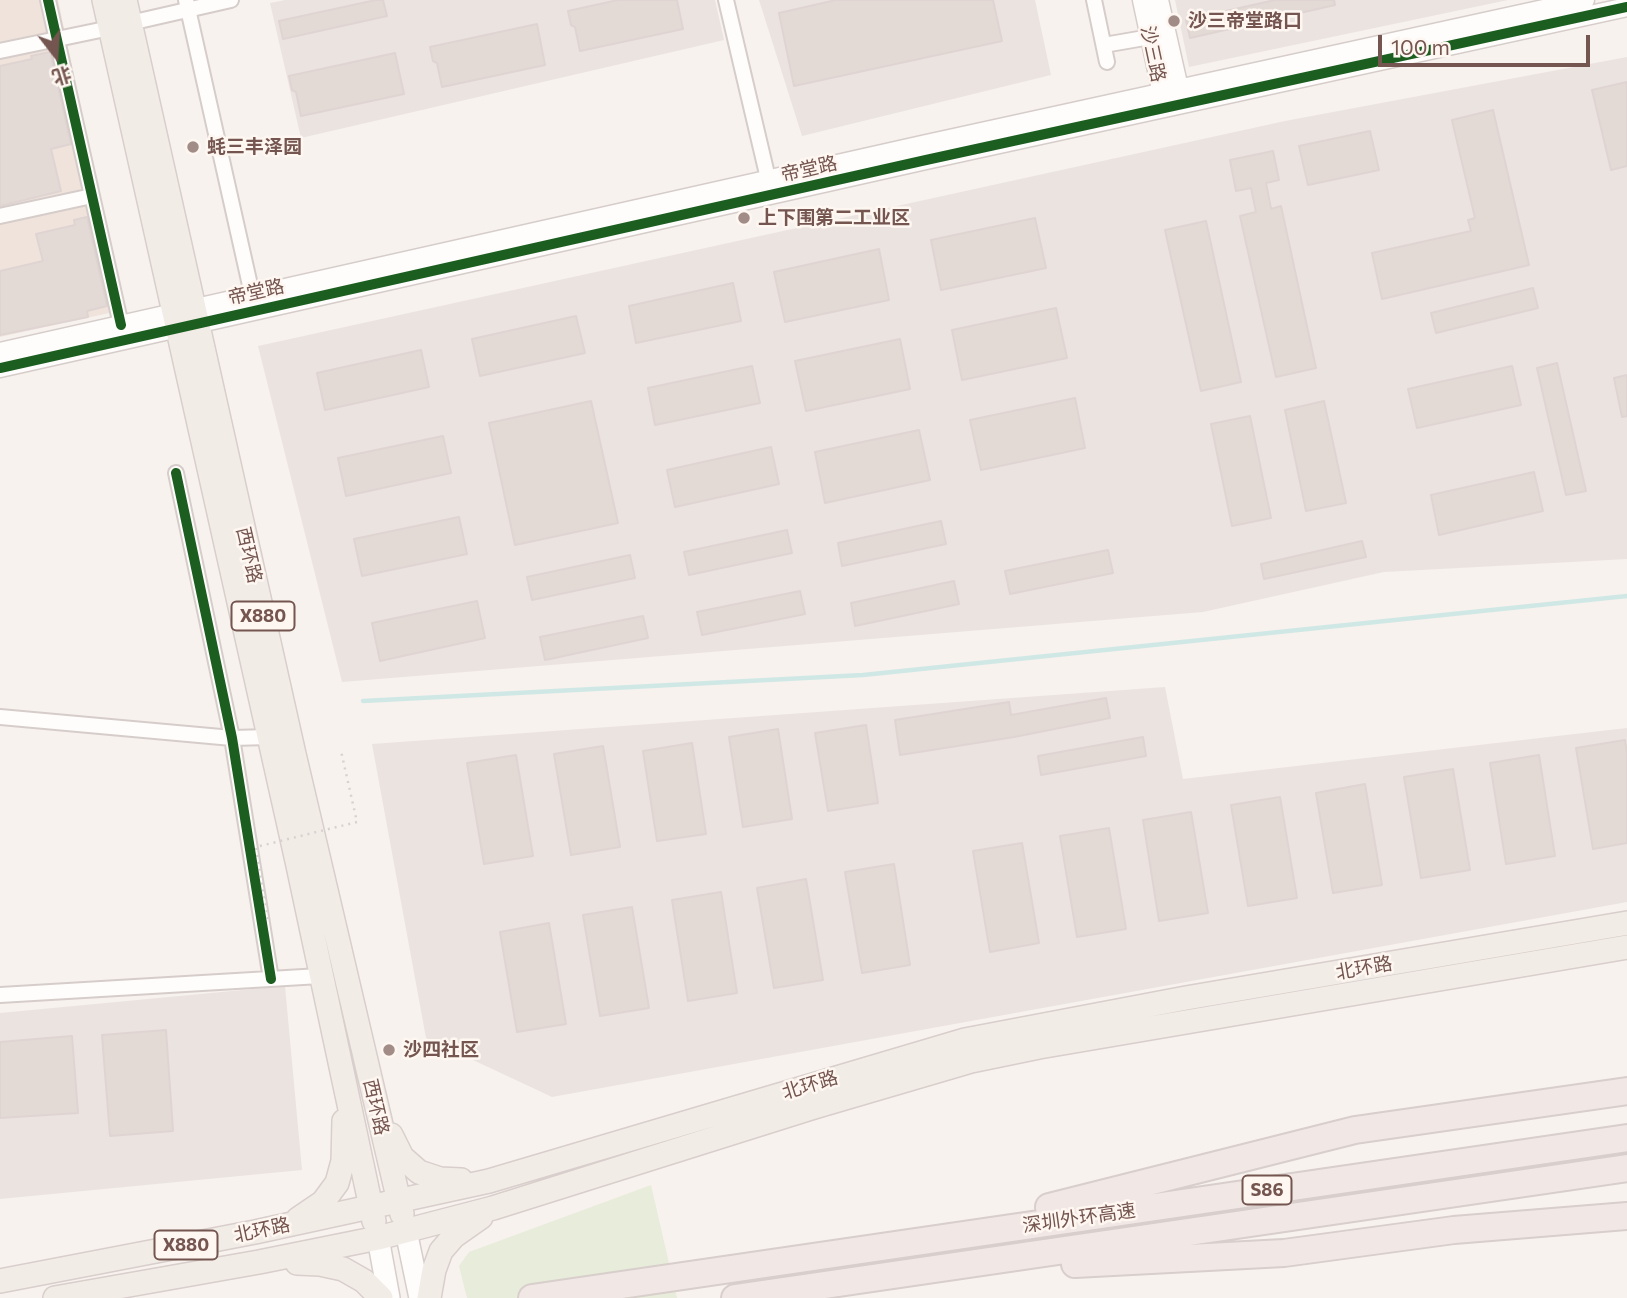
<!DOCTYPE html>
<meta charset="utf-8">
<style>
body{margin:0}
#map{position:relative;width:1627px;height:1298px;overflow:hidden;background:#f7f2ee;font-family:Commissioner,"Noto Sans SC",sans-serif}
canvas{display:block}
.north{position:absolute;left:21px;top:21px;width:70px;height:70px;-webkit-text-stroke:5px #fef6f0;paint-order:stroke;rotate:163deg;font-size:19px;font-weight:700;line-height:28px;text-align:center;color:#74554f}
.north::after{content:'';display:block;margin:auto;width:24px;height:32px;background:#74554f;clip-path:polygon(50% 0,100% 100%,50% 72%,0 100%)}
.scale{position:absolute;left:1378px;top:35px;width:212px;height:32px;box-sizing:border-box;border:4px solid #74554f;border-top:0;padding-left:9px;font-size:21px;line-height:24px;white-space:nowrap;color:#74554f;-webkit-text-stroke:5px #fef6f0;paint-order:stroke}
</style>
<div id="map">
<canvas width="1627" height="1298"></canvas>
<div class="north">北</div>
<div class="scale">100 m</div>
</div>
<script>
const ctx = document.querySelector('canvas').getContext('2d');
ctx.lineJoin = 'round';
function fillPath(path, color) { ctx.fillStyle = color; ctx.fill(path, 'evenodd'); }
const poly = rows => new Path2D(rows.map(r => 'M' + r).join(''));
function stroke(path, color, width, dash) { ctx.strokeStyle = color; ctx.lineWidth = width; ctx.lineCap = dash ? 'butt' : 'round'; ctx.setLineDash(dash || []); ctx.stroke(path); }
function write(font, color, halo, rows, align = 'center') {
  ctx.font = font + ' Commissioner,"Noto Sans SC",sans-serif'; ctx.lineWidth = 5; ctx.setLineDash([]); ctx.textBaseline = 'middle'; ctx.strokeStyle = halo; ctx.fillStyle = color; for (const [text, x, y, turn = 0] of rows) {
    ctx.save(); ctx.translate(x, y); ctx.rotate((+turn || 0) * Math.PI / 180); ctx.textAlign = isNaN(turn) ? turn : align; if (halo) ctx.strokeText(text, 0, 0); ctx.fillText(text, 0, 0); ctx.restore();
  }
}
fillPath(poly([
 [0,0,58,0,123,310,0,337]
]), '#efe3dc');
fillPath(poly([
 [285,0,715,0,724,40,301,138,270,3],
 [759,0,1035,0,1051,75,802,136],
 [1175,0,1508,0,1189,67],
 [1627,57,1627,559,1384,572,1203,612,342,682,258,346,1285,121],
 [1165,687,1183,779,1627,728,1627,902,552,1097,426,1038,372,744],
 [285,986,302,1170,0,1199,0,1013]
]), '#ebe3e0');
fillPath(poly([
 [651,1185,677,1298,467,1298,459,1266,469,1252]
]), '#e8ecda');
stroke(poly([
 [363,701,863,675,1627,596]
]), '#d0e8e5', 4.5);
const building = poly([
 [376,0,383,0,387,16,283,39,279,21,376,0],
 [618,0,677,0,683,29,580,51,575,27,571,25,568,11,618,0],
 [836,0,993,0,1002,41,794,86,779,13,836,0],
 [1275,0,1334,0,1335,5,1190,38,1186,20,1275,0],
 [537,24,545,65,442,87,437,63,433,61,430,47,537,24],
 [50,52,71,144,51,149,61,191,0,206,0,66,32,59,31,56,50,52],
 [395,53,404,94,301,116,296,92,292,90,289,76,395,53],
 [1627,82,1627,166,1611,170,1592,90,1627,82],
 [1493,110,1529,265,1382,299,1372,253,1471,231,1468,220,1475,218,1452,120,1493,110],
 [1370,131,1379,170,1308,185,1299,146,1370,131],
 [1273,151,1279,180,1266,183,1271,209,1281,206,1316,368,1276,377,1240,216,1256,212,1251,188,1236,191,1230,160,1273,151],
 [87,217,107,306,87,311,88,317,0,335,0,271,43,261,36,234,75,225,74,220,87,217],
 [1035,218,1046,268,941,290,931,240,1035,218],
 [1206,221,1241,382,1201,391,1165,230,1206,221],
 [879,249,889,300,785,322,774,272,879,249],
 [733,283,741,321,636,343,629,306,733,283],
 [1533,288,1538,308,1436,333,1431,313,1533,288],
 [1056,308,1067,358,962,380,952,330,1056,308],
 [576,316,585,353,480,376,472,339,576,316],
 [900,339,910,389,806,411,795,361,900,339],
 [421,350,429,387,325,410,317,373,421,350],
 [1557,363,1586,491,1566,495,1537,368,1557,363],
 [752,366,760,403,655,425,648,388,752,366],
 [1512,366,1521,405,1417,428,1408,389,1512,366],
 [1627,375,1627,416,1622,417,1614,378,1627,375],
 [1075,398,1085,448,981,470,970,420,1075,398],
 [591,401,618,523,515,545,489,423,591,401],
 [1324,401,1346,503,1306,511,1285,410,1324,401],
 [1250,416,1271,518,1232,526,1211,424,1250,416],
 [919,430,930,480,825,503,815,452,919,430],
 [443,436,451,473,346,496,338,458,443,436],
 [771,447,779,484,675,507,667,470,771,447],
 [1534,472,1543,511,1439,535,1431,495,1534,472],
 [459,517,467,554,362,576,354,539,459,517],
 [941,521,946,544,842,566,838,543,941,521],
 [787,530,792,553,689,575,684,552,787,530],
 [1362,541,1366,557,1264,579,1261,564,1362,541],
 [1108,550,1113,573,1010,594,1005,571,1108,550],
 [630,555,635,578,532,600,527,577,630,555],
 [954,581,959,604,855,626,851,603,954,581],
 [800,591,805,614,702,635,697,612,800,591],
 [477,601,485,638,380,661,372,623,477,601],
 [643,616,648,638,545,660,540,637,643,616],
 [1106,698,1110,718,1014,737,900,755,895,720,1009,702,1011,715,1106,698],
 [866,725,878,803,828,811,815,733,866,725],
 [778,729,792,819,743,827,729,737,778,729],
 [1143,737,1146,756,1041,775,1038,756,1143,737],
 [1625,740,1627,753,1627,843,1593,849,1576,748,1625,740],
 [692,743,706,834,657,841,643,751,692,743],
 [603,746,620,847,571,855,554,754,603,746],
 [516,755,533,856,484,864,467,763,516,755],
 [1539,755,1555,856,1506,864,1490,763,1539,755],
 [1453,769,1470,870,1421,878,1404,777,1453,769],
 [1365,784,1382,885,1333,893,1316,793,1365,784],
 [1280,797,1297,898,1248,906,1231,805,1280,797],
 [1191,812,1208,913,1159,921,1143,820,1191,812],
 [1109,828,1126,929,1077,937,1060,836,1109,828],
 [1022,843,1039,943,990,952,973,851,1022,843],
 [894,864,910,965,862,973,845,872,894,864],
 [806,879,823,980,774,988,757,888,806,879],
 [721,892,737,993,688,1001,672,900,721,892],
 [632,907,649,1008,600,1016,583,915,632,907],
 [549,923,566,1024,517,1032,500,932,549,923],
 [166,1030,173,1131,110,1136,102,1035,166,1030],
 [72,1036,78,1113,0,1118,0,1042,72,1036]
]);
fillPath(building, '#e3dad6');
stroke(building, '#dfd4d1', 2);
const minor = poly([
 [48,0,121,325],
 [186,0,254,303],
 [726,0,770,187],
 [1094,0,1107,62],
 [130,23,231,0],
 [1104,45,1150,37],
 [0,51,110,28],
 [0,216,92,196],
 [176,473,232,738,271,979],
 [0,717,232,738,269,737],
 [0,995,320,976]
]);
const tertiary = poly([
 [1142,0,1164,103],
 [1159,0,1181,97],
 [0,352,922,145,1585,0],
 [0,368,926,160,1627,7]
]);
const secondary = poly([
 [406,1231,420,1298],
 [378,1238,389,1298]
]);
const primary = poly([
 [104,0,297,861,374,1221],
 [125,0,294,754,402,1214],
 [391,1135,402,1157,419,1172,440,1179,461,1180],
 [298,1219,323,1202,337,1183,343,1161,344,1121],
 [297,1263,320,1264,343,1269,364,1281,381,1298],
 [0,1281,255,1232,489,1181,965,1040,1186,998,1627,923],
 [55,1298,259,1262,378,1238,493,1208,814,1107,971,1061,1039,1047,1627,947],
 [429,1298,434,1270,441,1251,454,1236,481,1217]
]);
const motorway = poly([
 [1049,1207,1355,1130,1627,1091],
 [1075,1264,1284,1253,1454,1230,1627,1216],
 [532,1298,1627,1138],
 [735,1298,1627,1168]
]);
stroke(minor, '#d6cdca', 18);
stroke(tertiary, '#d6cdca', 21);
stroke(secondary, '#d7cdca', 24);
stroke(primary, '#d8cecb', 26);
stroke(motorway, '#d8cecb', 30);
stroke(minor, '#fefdfc', 14);
stroke(tertiary, '#fefdfc', 18);
stroke(secondary, '#fefdfc', 21);
stroke(primary, '#f2ece7', 23);
stroke(motorway, '#f1e8e6', 26);
stroke(poly([
 [268,919,256,847,357,822,341,751]
]), '#d9d1d0', 2.5, [2, 5]);
stroke(poly([
 [48,0,121,325],
 [0,368,926,160,1627,7],
 [176,473,232,738,271,979]
]), '#1b5e20', 10);
for (const [x, y, r, color] of [
 [1174,21,7,"#a28c87"],
 [193,147,7,"#a28c87"],
 [744,218,7,"#a28c87"],
 [389,1050,7,"#a28c87"]
]) { const dot = new Path2D(); dot.arc(x, y, r, 0, 2 * Math.PI); ctx.fillStyle = color; ctx.fill(dot); stroke(dot, '#fef6f0', 2.5); }
for (const [x, y, w] of [
 [263,616,63],
 [1267,1190,49],
 [186,1245,63]
]) { const box = new Path2D(); box.roundRect(x - w / 2, y - 14.5, w, 29, 5); ctx.fillStyle = '#fef6f0'; ctx.fill(box); stroke(box, '#74554f', 2); }
write('bold 18px', '#74554f', null, [
 ["X880",263,616],
 ["S86",1267,1190],
 ["X880",186,1245]
]);
write('bold 19px', '#74554f', '#fef6f0', [
 ["沙三帝堂路口",1188,21],
 ["蚝三丰泽园",207,147],
 ["上下围第二工业区",758,218],
 ["沙四社区",403,1050]
], 'left');
write('19px', '#74554f', '#fef6f0', [
 ["沙三路",1153,54,78],
 ["帝堂路",809,169,-13],
 ["帝堂路",256,292,-13],
 ["西环路",249,555,77],
 ["北环路",1364,968,-10],
 ["北环路",810,1085,-17],
 ["西环路",376,1107,77],
 ["深圳外环高速",1079,1218,-8],
 ["北环路",262,1230,-12]
]);
</script>
